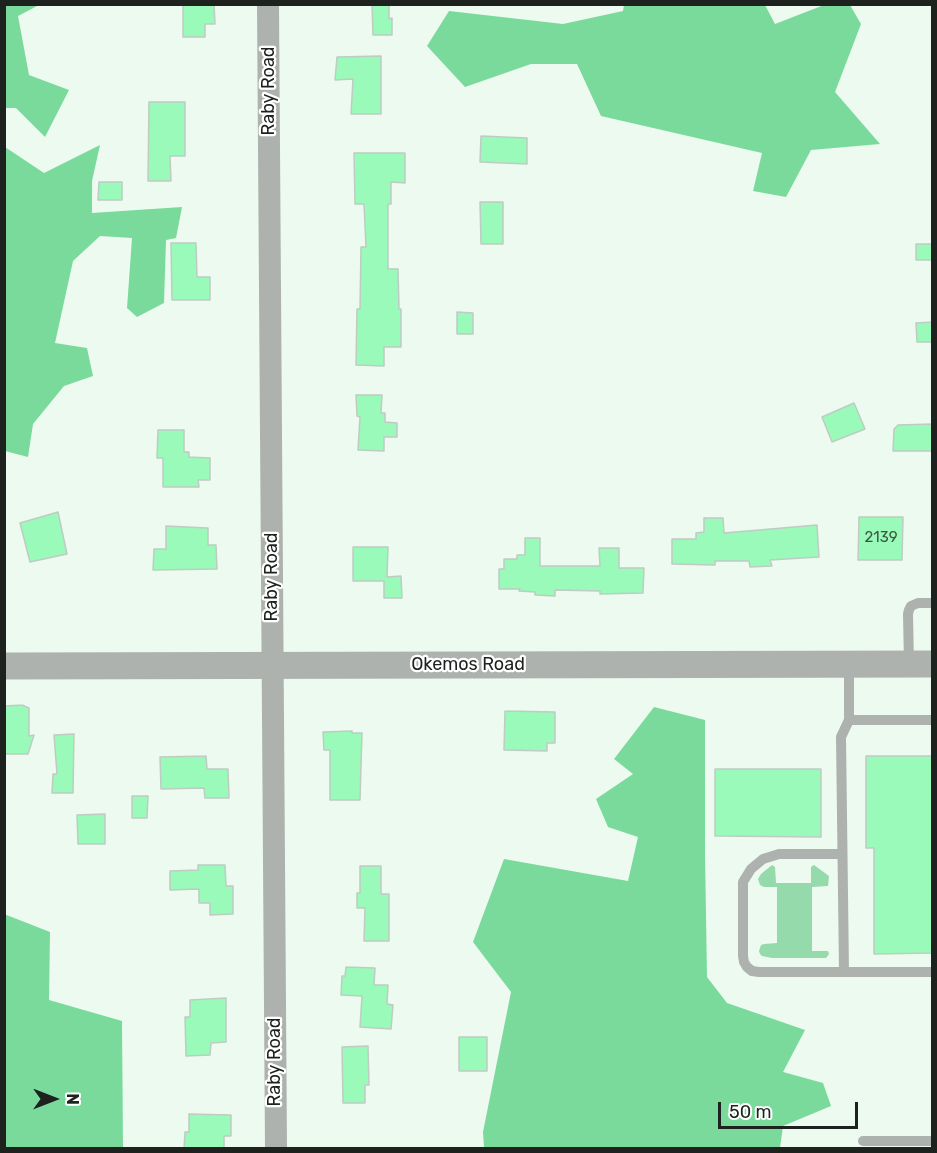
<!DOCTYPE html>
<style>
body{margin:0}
#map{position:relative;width:937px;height:1153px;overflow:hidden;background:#edfaf0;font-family:Rubik,sans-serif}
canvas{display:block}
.frame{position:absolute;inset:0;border:6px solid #1d221e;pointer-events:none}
.north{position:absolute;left:24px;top:1069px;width:60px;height:60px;-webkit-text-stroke:4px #fff;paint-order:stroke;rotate:90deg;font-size:16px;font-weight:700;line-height:24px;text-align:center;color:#1d221e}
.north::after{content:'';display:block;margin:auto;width:21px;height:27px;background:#1d221e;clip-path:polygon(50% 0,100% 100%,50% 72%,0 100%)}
.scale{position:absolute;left:718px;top:1102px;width:140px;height:27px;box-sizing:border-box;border:3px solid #1d221e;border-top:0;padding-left:8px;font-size:18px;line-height:21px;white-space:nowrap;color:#1d221e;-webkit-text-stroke:4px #fff;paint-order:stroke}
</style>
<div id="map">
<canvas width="937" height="1153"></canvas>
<div class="frame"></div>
<div class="north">N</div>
<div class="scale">50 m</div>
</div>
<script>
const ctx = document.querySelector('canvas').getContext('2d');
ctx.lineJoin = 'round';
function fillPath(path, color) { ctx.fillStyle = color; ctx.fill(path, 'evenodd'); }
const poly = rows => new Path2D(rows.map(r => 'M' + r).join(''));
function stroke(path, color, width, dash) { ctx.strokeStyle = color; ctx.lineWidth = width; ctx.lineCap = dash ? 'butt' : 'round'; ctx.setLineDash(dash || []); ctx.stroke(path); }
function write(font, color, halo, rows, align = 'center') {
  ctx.font = font + ' Rubik,sans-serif'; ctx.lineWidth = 4.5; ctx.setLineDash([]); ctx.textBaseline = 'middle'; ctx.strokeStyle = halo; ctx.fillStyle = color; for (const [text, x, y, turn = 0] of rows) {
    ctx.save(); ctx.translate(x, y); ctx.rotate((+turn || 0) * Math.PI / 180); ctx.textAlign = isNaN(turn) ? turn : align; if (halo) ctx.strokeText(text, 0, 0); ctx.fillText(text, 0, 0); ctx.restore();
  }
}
fillPath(poly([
 [772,865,775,867,776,883,811,883,811,867,814,865,829,876,828,886,812,887,812,951,828,951,829,954,826,958,772,958,762,956,760,954,759,951,761,945,764,944,777,943,777,887,764,887,760,885,758,879,761,874]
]), '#94daaa');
fillPath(poly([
 [5,4,39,5,18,16,29,75,69,90,45,137,16,108,5,108],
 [765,5,775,24,824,5,850,5,861,24,835,92,880,144,811,150,786,197,753,191,762,153,601,116,577,64,531,64,465,87,427,46,449,11,563,24,623,11,624,5],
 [100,145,92,181,92,213,182,207,176,238,166,240,164,303,137,317,127,308,132,238,100,236,73,261,55,343,87,348,93,376,64,386,33,424,28,457,5,451,5,147,44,173],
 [654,707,705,720,705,854,707,977,727,1003,805,1030,783,1072,823,1083,831,1106,783,1126,780,1148,484,1148,483,1132,511,992,473,942,504,859,628,881,638,837,608,827,596,799,633,774,614,759],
 [4,914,50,932,49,1000,122,1021,123,1148,5,1148]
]), '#7ada9b');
const building = poly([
 [183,4,214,4,215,24,205,24,205,37,183,37,183,4],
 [372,4,389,4,389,19,392,18,392,35,373,35,372,4],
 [381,56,381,114,351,114,353,79,335,80,337,57,381,56],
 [149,102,185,102,185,156,170,156,171,181,148,181,149,102],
 [481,136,527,138,527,164,480,162,481,136],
 [354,153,405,153,405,183,391,182,391,204,388,204,388,269,398,269,399,309,401,309,401,347,384,347,384,366,356,365,357,309,360,309,361,247,366,247,364,204,355,204,354,153],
 [99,182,122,182,122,200,98,200,99,182],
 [480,202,503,202,503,244,481,244,480,202],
 [171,243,196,243,197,277,210,277,210,300,172,300,171,243],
 [916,244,933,244,933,260,916,260,916,244],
 [457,312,473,313,473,334,457,334,457,312],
 [933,322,933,342,917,342,916,323,933,322],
 [356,395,382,395,381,413,385,413,385,422,397,423,397,437,384,437,384,451,358,450,360,417,357,416,356,395],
 [854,403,865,429,832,442,822,417,854,403],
 [933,424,933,451,893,451,894,429,898,425,933,424],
 [158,430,184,430,184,452,189,452,189,457,210,458,210,480,198,480,199,487,163,487,163,458,157,458,158,430],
 [58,512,67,554,30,562,20,523,58,512],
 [859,517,903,517,902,560,858,560,859,517],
 [704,518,723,518,724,533,817,525,819,557,770,560,772,566,750,567,749,561,715,561,715,565,672,564,672,539,696,539,696,533,704,532,704,518],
 [166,526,208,528,208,545,216,545,217,569,153,570,154,549,166,549,166,526],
 [525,538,540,538,540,566,600,566,599,548,619,548,619,568,644,568,643,593,600,594,600,591,555,590,555,596,535,595,535,592,519,591,520,589,499,589,499,569,504,569,504,559,517,559,517,555,525,555,525,538],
 [353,547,388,547,387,577,401,576,402,598,384,598,384,581,353,581,353,547],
 [22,705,29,708,29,736,34,735,28,754,4,754,5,706,22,705],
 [505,711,555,712,555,743,547,743,547,751,504,750,505,711],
 [352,731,352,733,362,733,360,800,330,800,330,750,324,750,323,732,352,731],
 [74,734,73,793,52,793,53,774,57,774,54,735,74,734],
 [206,756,207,769,228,769,229,798,205,798,204,788,161,789,160,757,206,756],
 [866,756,932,756,932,953,874,954,874,848,866,848,866,756],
 [715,769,821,769,821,837,715,836,715,769],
 [132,796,148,796,147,818,132,818,132,796],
 [105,814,105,844,78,844,77,815,105,814],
 [198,865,225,865,226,886,233,886,233,914,210,915,210,903,199,903,199,889,170,890,170,871,198,870,198,865],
 [360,866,381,866,381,894,389,894,389,941,364,941,365,908,357,908,357,893,360,893,360,866],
 [346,967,375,968,374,985,388,985,387,1004,393,1005,391,1029,360,1027,362,996,341,995,342,976,345,976,346,967],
 [226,998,226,1042,211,1043,210,1055,186,1056,185,1017,190,1017,190,1000,226,998],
 [459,1037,487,1037,487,1071,459,1071,459,1037],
 [368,1046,369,1085,365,1085,365,1103,343,1103,342,1047,368,1046],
 [189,1114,231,1115,231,1136,224,1136,224,1149,184,1149,185,1132,189,1132,189,1114]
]);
fillPath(building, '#99fab9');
stroke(building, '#bfccc3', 1.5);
stroke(poly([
 [909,664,908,614,909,610,911,606,918,603,932,603],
 [849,720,932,720],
 [842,854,779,854,763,859,751,869,743,882,743,956,744,962,747,967,752,971,759,972,932,972],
 [844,972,841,737,849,720,849,665],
 [863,1141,932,1141]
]), '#adb2ae', 10);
stroke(poly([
 [268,4,276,1148]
]), '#adb2ae', 22);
stroke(poly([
 [4,666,932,664]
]), '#adb2ae', 27);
write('15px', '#3c5845', null, [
 ["2139",881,538]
]);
write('18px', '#1d221e', '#fff', [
 ["Raby Road",269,91,-90],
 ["Raby Road",272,577,-90],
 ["Okemos Road",468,665],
 ["Raby Road",275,1062,-90]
]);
</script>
